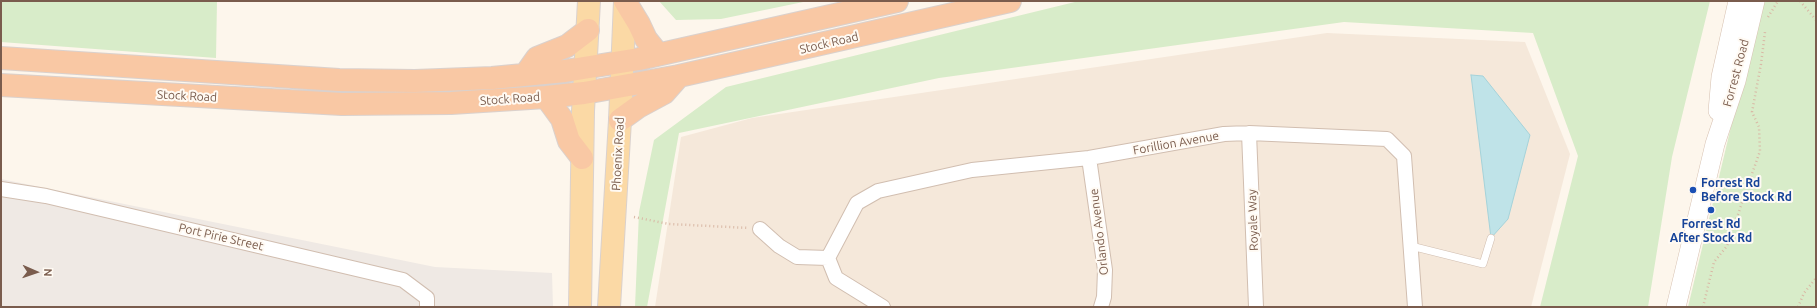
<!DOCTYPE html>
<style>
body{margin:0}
#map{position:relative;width:1817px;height:308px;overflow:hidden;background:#fdf6ec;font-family:Ubuntu,sans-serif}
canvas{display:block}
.frame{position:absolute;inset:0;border:2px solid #7a5c4d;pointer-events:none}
.north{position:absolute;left:16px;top:252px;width:40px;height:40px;-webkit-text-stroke:3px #fffaf3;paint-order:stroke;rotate:92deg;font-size:11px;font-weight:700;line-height:16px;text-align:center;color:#7a5c4d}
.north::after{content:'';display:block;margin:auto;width:14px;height:18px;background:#7a5c4d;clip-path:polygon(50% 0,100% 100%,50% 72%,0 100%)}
</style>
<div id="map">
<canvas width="1817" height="308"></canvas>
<div class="frame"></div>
<div class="north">N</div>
</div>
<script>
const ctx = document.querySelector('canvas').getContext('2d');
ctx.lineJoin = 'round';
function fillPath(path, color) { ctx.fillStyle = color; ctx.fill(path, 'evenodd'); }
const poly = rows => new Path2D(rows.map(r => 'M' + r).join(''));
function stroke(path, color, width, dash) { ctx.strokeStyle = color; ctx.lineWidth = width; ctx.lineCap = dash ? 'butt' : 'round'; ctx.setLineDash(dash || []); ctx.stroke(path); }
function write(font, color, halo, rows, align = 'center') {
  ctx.font = font + ' Ubuntu,sans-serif'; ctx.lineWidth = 4; ctx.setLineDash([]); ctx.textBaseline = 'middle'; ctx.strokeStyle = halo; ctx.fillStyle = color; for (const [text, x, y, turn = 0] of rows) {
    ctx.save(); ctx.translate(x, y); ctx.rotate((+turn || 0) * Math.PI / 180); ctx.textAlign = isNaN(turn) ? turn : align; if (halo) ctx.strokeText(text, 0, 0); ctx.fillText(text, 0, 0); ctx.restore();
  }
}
fillPath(poly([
 [1327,33,1525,42,1570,154,1531,307,655,307,681,137,752,118]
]), '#f5e8da');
fillPath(poly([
 [1,179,435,267,552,273,553,307,1,307]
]), '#efe9e4');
fillPath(poly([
 [1,1,217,1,216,58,1,42],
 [659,1,808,1,721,19,676,20],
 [1079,1,1710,1,1672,157,1648,307,1540,307,1578,156,1533,33,1344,22,939,78,679,133,647,307,635,307,639,212,654,140,726,87],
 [1761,1,1816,1,1816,307,1688,307]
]), '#d8ecc9');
const water = poly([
 [1471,75,1483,76,1530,135,1508,219,1491,238,1471,75]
]);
fillPath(water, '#bfe3e8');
stroke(water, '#a5d3da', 1);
const service = poly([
 [1411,246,1483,264,1491,238]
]);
const minor = poly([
 [1249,133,1256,307],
 [1089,158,1105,270,1104,297,1101,307],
 [1,189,46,196,403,280,427,298,427,307],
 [760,229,779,246,797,257,828,258],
 [828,258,857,203,878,191,972,170,1089,158,1224,134,1249,133,1387,139,1404,156,1415,307],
 [828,258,836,278,883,307]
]);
const secondary = poly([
 [1718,111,1721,77,1738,1],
 [1676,307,1715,144,1736,81,1755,1]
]);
const primary = poly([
 [580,307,583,111,589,1],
 [609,307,620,120,625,1]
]);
const trunk = poly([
 [625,1,639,24,646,39,658,54],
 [1,58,339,80,415,81,492,78,565,71,639,59,897,1],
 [525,75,537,58,567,46,588,30],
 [1,85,342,104,451,103,546,97,584,93,679,76,1010,1],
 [546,97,562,119,569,141,582,158],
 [620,120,638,107,664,93,679,76]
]);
stroke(service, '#d1beb0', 8);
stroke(minor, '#d1beb0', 16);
stroke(secondary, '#d6c0b0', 20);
stroke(primary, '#dad1cd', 24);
stroke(trunk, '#dad1cd', 24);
stroke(poly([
 [1800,1,1816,20],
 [1768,17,1778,1],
 [634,217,669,224,749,228],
 [1703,307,1714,262,1727,246,1760,151,1759,127,1752,112,1761,64,1765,32],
 [1798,307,1804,293,1816,278]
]), '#d9b8a5', 2.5, [1, 3]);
stroke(service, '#fff', 7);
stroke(minor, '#fff', 14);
stroke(secondary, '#fff', 19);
stroke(primary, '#fbd9a5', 22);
stroke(trunk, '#f9c8a4', 22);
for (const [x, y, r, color] of [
 [1693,190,4,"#1a4fb4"],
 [1711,210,4,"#1a4fb4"]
]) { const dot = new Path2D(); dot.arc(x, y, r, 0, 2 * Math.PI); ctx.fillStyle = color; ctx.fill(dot); stroke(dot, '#fffaf3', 1.5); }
write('12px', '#7a5c4d', '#fffaf3', [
 ["Stock Road",829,43,-13],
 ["Forrest Road",1736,73,-75],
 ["Stock Road",187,96,3],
 ["Stock Road",510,99,-4],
 ["Forillion Avenue",1176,143,-10],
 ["Phoenix Road",618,154,-87],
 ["Royale Way",1253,220,-92],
 ["Orlando Avenue",1099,232,-97],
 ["Port Pirie Street",221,237,13]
]);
write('bold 12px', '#164399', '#fffaf3', [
 ["Forrest Rd",1701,183],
 ["Before Stock Rd",1701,197],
 ["Forrest Rd",1711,224,"center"],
 ["After Stock Rd",1711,238,"center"]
], 'left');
</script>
